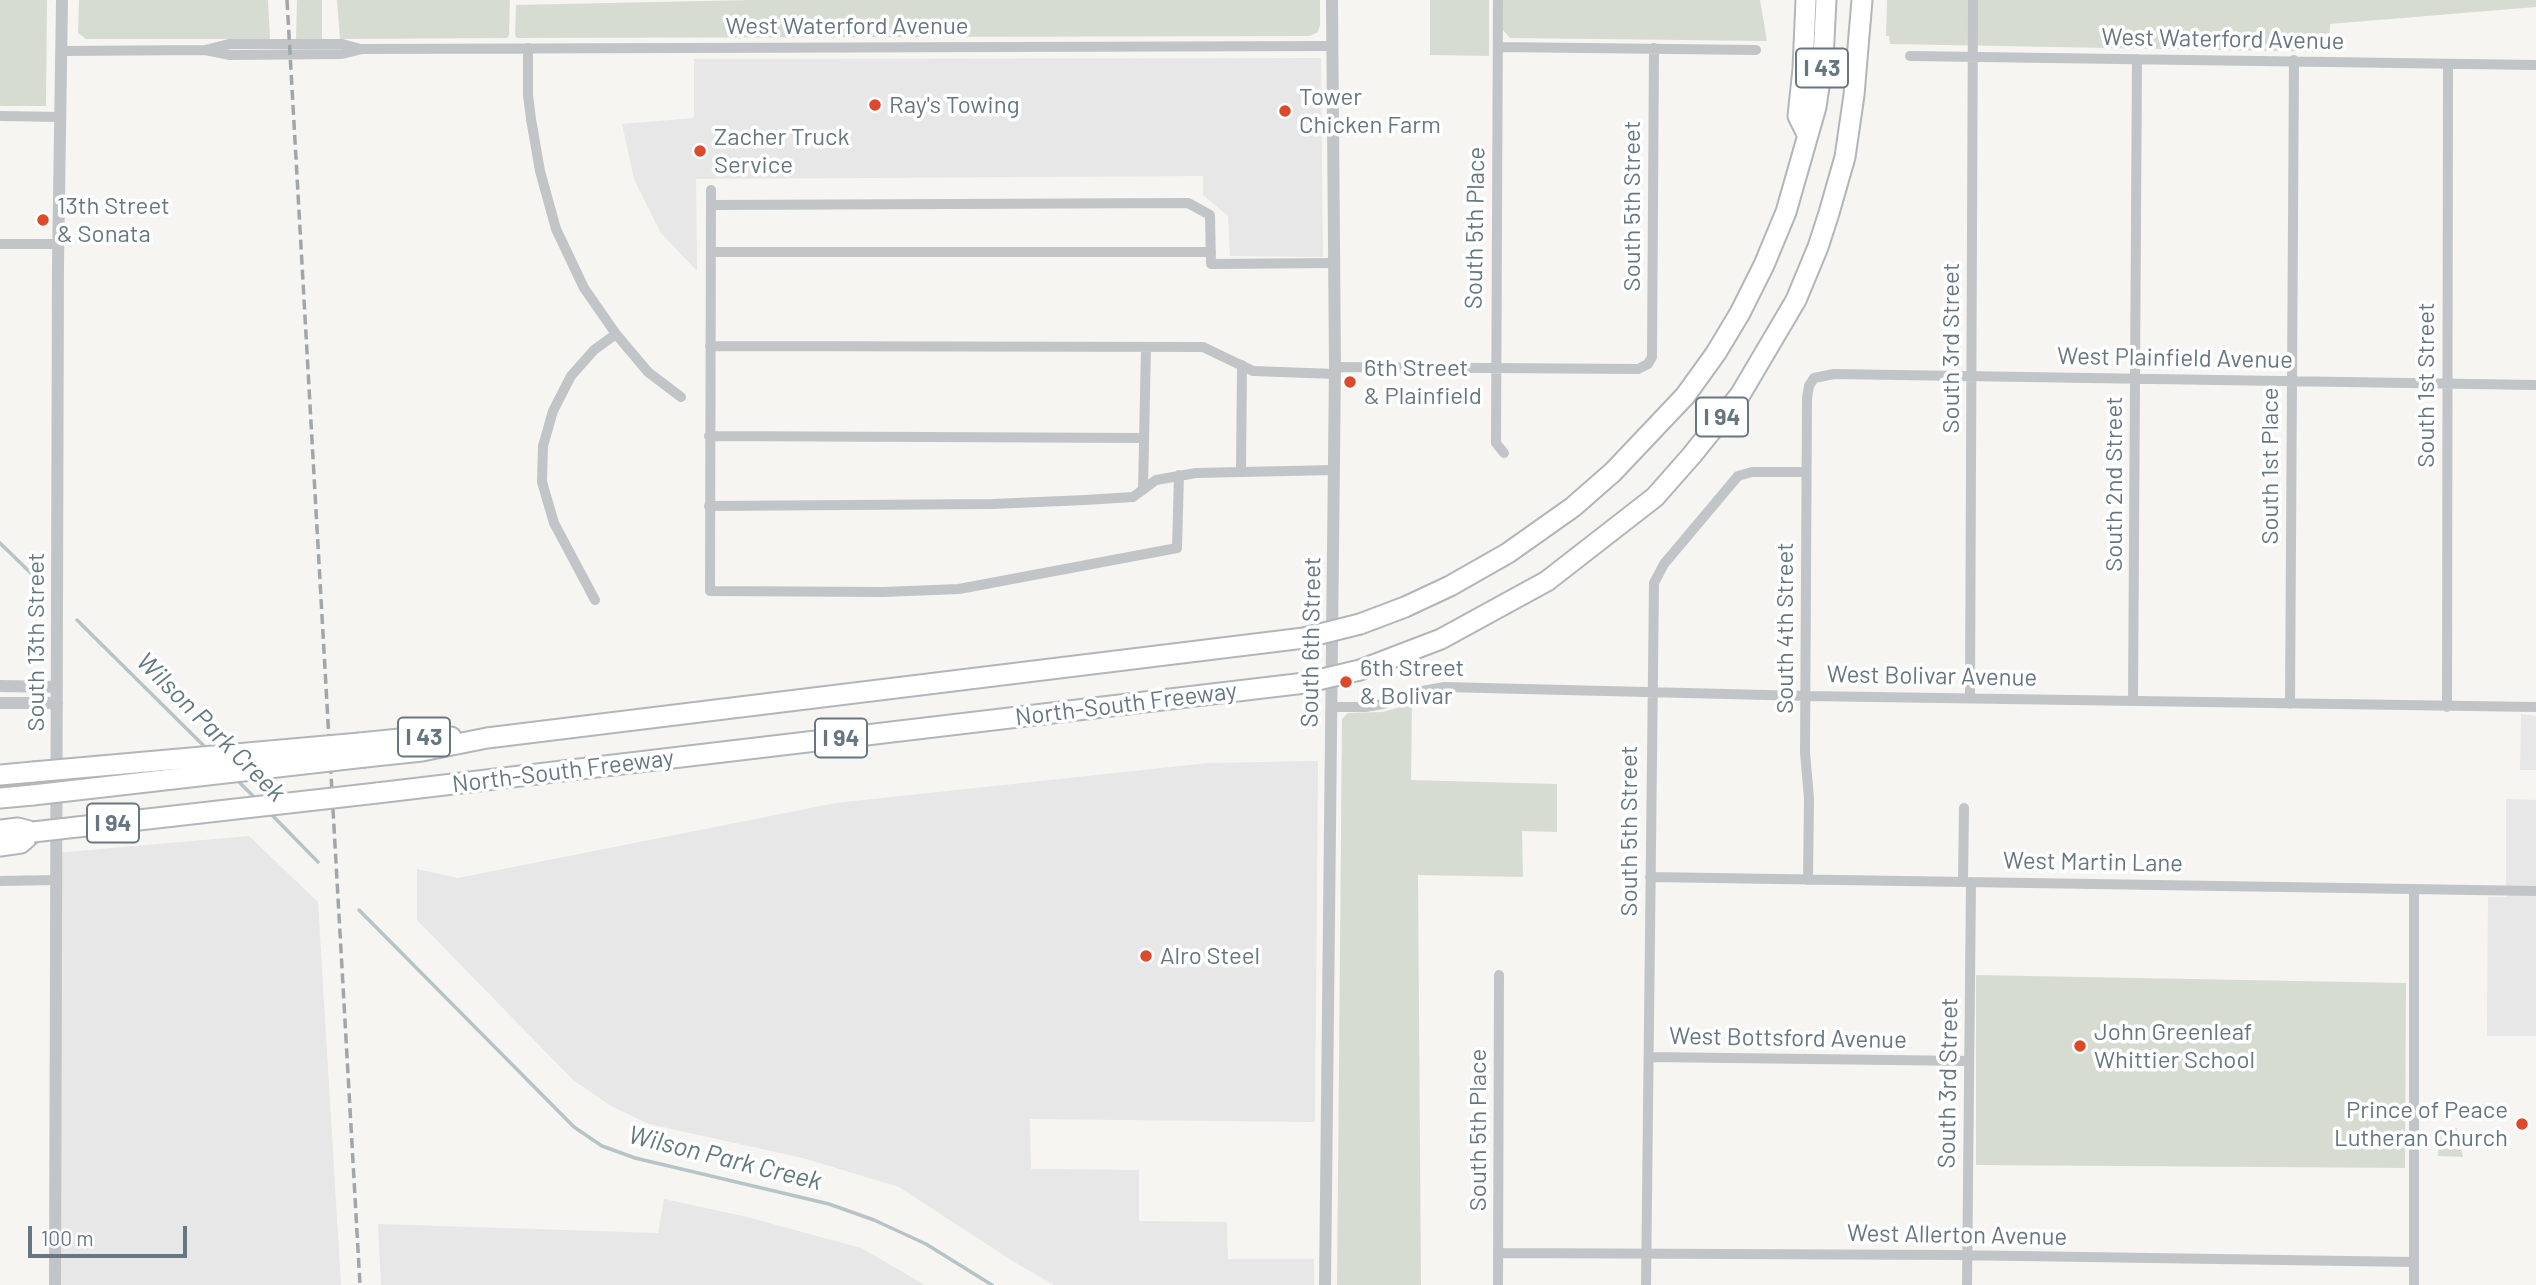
<!DOCTYPE html>
<style>
body{margin:0}
#map{position:relative;width:2536px;height:1285px;overflow:hidden;background:#f6f5f2;font-family:Barlow,sans-serif}
canvas{display:block}
.scale{position:absolute;left:28px;top:1226px;width:159px;height:32px;box-sizing:border-box;border:4px solid #667782;border-top:0;padding-left:9px;font-size:21px;line-height:24px;white-space:nowrap;color:#667782;-webkit-text-stroke:5px #fff;paint-order:stroke}
</style>
<div id="map">
<canvas width="2536" height="1285"></canvas>
<div class="scale">100 m</div>
</div>
<script>
const ctx = document.querySelector('canvas').getContext('2d');
ctx.lineJoin = 'round';
function fillPath(path, color) { ctx.fillStyle = color; ctx.fill(path, 'evenodd'); }
const poly = rows => new Path2D(rows.map(r => 'M' + r).join(''));
function stroke(path, color, width, dash) { ctx.strokeStyle = color; ctx.lineWidth = width; ctx.lineCap = dash ? 'butt' : 'round'; ctx.setLineDash(dash || []); ctx.stroke(path); }
function write(font, color, halo, rows, align = 'center') {
  ctx.font = font + ' Barlow,sans-serif'; ctx.lineWidth = 7; ctx.setLineDash([]); ctx.textBaseline = 'middle'; ctx.strokeStyle = halo; ctx.fillStyle = color; for (const [text, x, y, turn = 0] of rows) {
    ctx.save(); ctx.translate(x, y); ctx.rotate((+turn || 0) * Math.PI / 180); ctx.textAlign = isNaN(turn) ? turn : align; if (halo) ctx.strokeText(text, 0, 0); ctx.fillText(text, 0, 0); ctx.restore();
  }
}
fillPath(poly([
 [1321,58,1323,257,1230,256,1228,216,1203,195,1203,176,696,179,697,271,661,233,634,179,622,124,694,118,694,59],
 [2521,714,2536,716,2536,770,2520,770],
 [1318,761,1315,1122,1030,1119,1031,1169,1139,1170,1139,1221,1227,1222,1228,1259,1314,1259,1314,1285,1054,1285,1011,1260,899,1187,803,1158,649,1124,611,1106,573,1080,417,920,417,869,458,878,836,803,1208,763],
 [2506,799,2536,800,2536,1036,2487,1036,2488,897,2506,897],
 [249,836,318,902,341,1285,55,1285,56,853],
 [664,1199,747,1217,861,1248,925,1285,381,1285,378,1224,658,1233]
]), '#e6e7e6');
fillPath(poly([
 [0,0,47,0,46,106,0,106],
 [79,0,268,0,270,39,86,39,78,33],
 [297,0,322,0,322,39,296,39],
 [337,0,510,0,509,35,507,38,340,39],
 [750,0,1320,0,1320,25,1318,32,1310,36,517,38,515,35,516,5],
 [1430,0,1489,0,1489,56,1430,55],
 [1503,0,1760,0,1767,41,1510,38,1503,30],
 [1887,0,2536,0,2536,7,2330,24,2329,52,1890,44,1889,36,1886,36],
 [1412,704,1411,780,1557,784,1557,832,1522,831,1523,877,1418,875,1421,1285,1337,1285,1342,719,1348,713,1382,712],
 [1976,975,2406,983,2405,1168,1976,1165],
 [2439,1128,2457,1128,2457,1138,2459,1140,2463,1157,2438,1156]
]), '#d7dcd3');
stroke(poly([
 [0,543,39,581],
 [77,620,206,748],
 [236,779,255,798],
 [268,811,318,862],
 [359,910,574,1127,602,1146,635,1158,829,1204,874,1220,926,1244,992,1285]
]), '#b7c4c7', 3.5);
const motorway = poly([
 [1806,0,1803,69,1798,116,1807,134],
 [1360,624,1405,607,1450,586,1508,553,1573,507,1613,472,1685,396,1716,353,1740,313,1764,265,1786,212,1816,107,1823,59,1826,0],
 [1360,670,1441,639,1547,581,1655,497,1692,455,1740,395,1796,300,1818,247,1829,213,1845,157,1854,95,1862,0],
 [360,743,419,737,451,737],
 [365,757,422,751,487,738,1304,638],
 [0,775,33,772],
 [377,793,1305,683],
 [0,798,33,795],
 [0,830,18,828,33,832],
 [0,846,21,843,33,832]
]);
stroke(motorway, '#b2b6b9', 23);
stroke(poly([
 [1498,0,1496,443,1504,453],
 [1498,47,1756,50],
 [528,48,528,95,531,119,540,171,556,229,584,288,616,334,648,372,681,397],
 [205,50,230,55,342,54,362,49,1332,46],
 [61,51,205,50,229,44,342,44,361,49],
 [1910,56,2536,65],
 [0,116,61,117],
 [711,190,710,591,883,592,959,589,1177,548,1179,475],
 [711,205,1188,203,1210,215,1211,264,1335,263],
 [0,244,58,244],
 [711,252,1211,252],
 [710,346,1203,347,1253,371,1335,374],
 [1335,367,1638,369,1648,364,1652,357,1654,48],
 [709,436,1144,438],
 [1241,471,1242,365],
 [1143,490,1146,347],
 [709,506,992,504,1085,500,1133,497,1156,480,1196,473,1334,470],
 [595,600,554,523,542,482,543,446,553,411,571,376,594,350,616,334],
 [1970,697,1973,0],
 [2133,700,2137,59],
 [2290,704,2294,60],
 [1331,707,1365,707,1383,704,1417,692,1444,687,1807,696,2536,707],
 [2447,707,2448,64],
 [1650,877,2536,891],
 [1808,880,1809,798,1805,753,1807,398,1809,386,1814,378,1834,374,2536,385],
 [0,881,56,880],
 [1963,881,1964,808],
 [2414,889,2414,1285],
 [1649,1057,1969,1061],
 [1498,1253,1954,1255,2414,1262],
 [1498,1285,1499,975],
 [1646,1285,1654,583,1664,564,1738,476,1752,472,1806,472],
 [1967,1285,1971,882]
]), '#c1c5c8', 10);
stroke(poly([
 [0,686,57,687],
 [0,703,57,703],
 [55,1285,58,264,62,0],
 [1325,1285,1335,367,1332,0]
]), '#c1c5c8', 12);
stroke(motorway, '#fff', 19);
stroke(poly([
 [287,0,360,1285]
]), '#a0a7ab', 3.5, [10, 5]);
const motorwayBridge = poly([
 [1304,638,1360,624],
 [1305,683,1360,670],
 [33,772,360,743],
 [33,795,365,757],
 [33,832,377,793]
]);
stroke(motorwayBridge, '#b2b6b9', 23, []);
stroke(motorwayBridge, '#fff', 19);
for (const [x, y, r, color] of [
 [875,105,7,"#dc4a2b"],
 [1285,111,7,"#dc4a2b"],
 [700,151,7,"#dc4a2b"],
 [43,220,7,"#dc4a2b"],
 [1350,382,7,"#dc4a2b"],
 [1346,682,7,"#dc4a2b"],
 [1146,956,7,"#dc4a2b"],
 [2080,1046,7,"#dc4a2b"],
 [2522,1124,7,"#dc4a2b"]
]) { const dot = new Path2D(); dot.arc(x, y, r, 0, 2 * Math.PI); ctx.fillStyle = color; ctx.fill(dot); stroke(dot, '#fff', 2.5); }
for (const [x, y, w] of [
 [1822,68,52],
 [1722,417,52],
 [424,737,52],
 [841,738,52],
 [113,823,52]
]) { const box = new Path2D(); box.roundRect(x - w / 2, y - 19.5, w, 39, 5); ctx.fillStyle = '#fff'; ctx.fill(box); stroke(box, '#667782', 2); }
write('bold 23px', '#667782', null, [
 ["I 43",1822,68],
 ["I 94",1722,417],
 ["I 43",424,737],
 ["I 94",841,738],
 ["I 94",113,823]
]);
write('24px', '#667782', '#fff', [
 ["West Waterford Avenue",847,26],
 ["West Waterford Avenue",2223,39,1],
 ["South 5th Street",1632,206,-90],
 ["South 5th Place",1475,228,-89],
 ["South 3rd Street",1951,348,-90],
 ["West Plainfield Avenue",2175,358,1],
 ["South 1st Street",2426,385,-90],
 ["South 1st Place",2270,466,-90],
 ["South 2nd Street",2114,484,-90],
 ["South 4th Street",1785,628,-90],
 ["South 13th Street",36,642,-90],
 ["South 6th Street",1311,642,-89],
 ["West Bolivar Avenue",1932,676,1],
 ["North-South Freeway",1126,704,-7],
 ["North-South Freeway",563,771,-7],
 ["South 5th Street",1629,831,-90],
 ["West Martin Lane",2093,862,1],
 ["West Bottsford Avenue",1788,1038,1],
 ["South 3rd Street",1948,1083,-89],
 ["South 5th Place",1478,1130,-90],
 ["West Allerton Avenue",1957,1235,1]
]);
write('24px', '#667782', '#fff', [
 ["Tower",1299,97],
 ["Chicken Farm",1299,125],
 ["Ray's Towing",889,105],
 ["Zacher Truck",714,137],
 ["Service",714,165],
 ["13th Street",57,206],
 ["& Sonata",57,234],
 ["6th Street",1364,368],
 ["& Plainfield",1364,396],
 ["6th Street",1360,668],
 ["& Bolivar",1360,696],
 ["Alro Steel",1160,956],
 ["John Greenleaf",2094,1032],
 ["Whittier School",2094,1060],
 ["Prince of Peace",2508,1110,"right"],
 ["Lutheran Church",2508,1138,"right"]
], 'left');
write('italic 26px', '#61797f', '#fff', [
 ["Wilson Park Creek",211,727,45],
 ["Wilson Park Creek",725,1158,14]
]);
</script>
